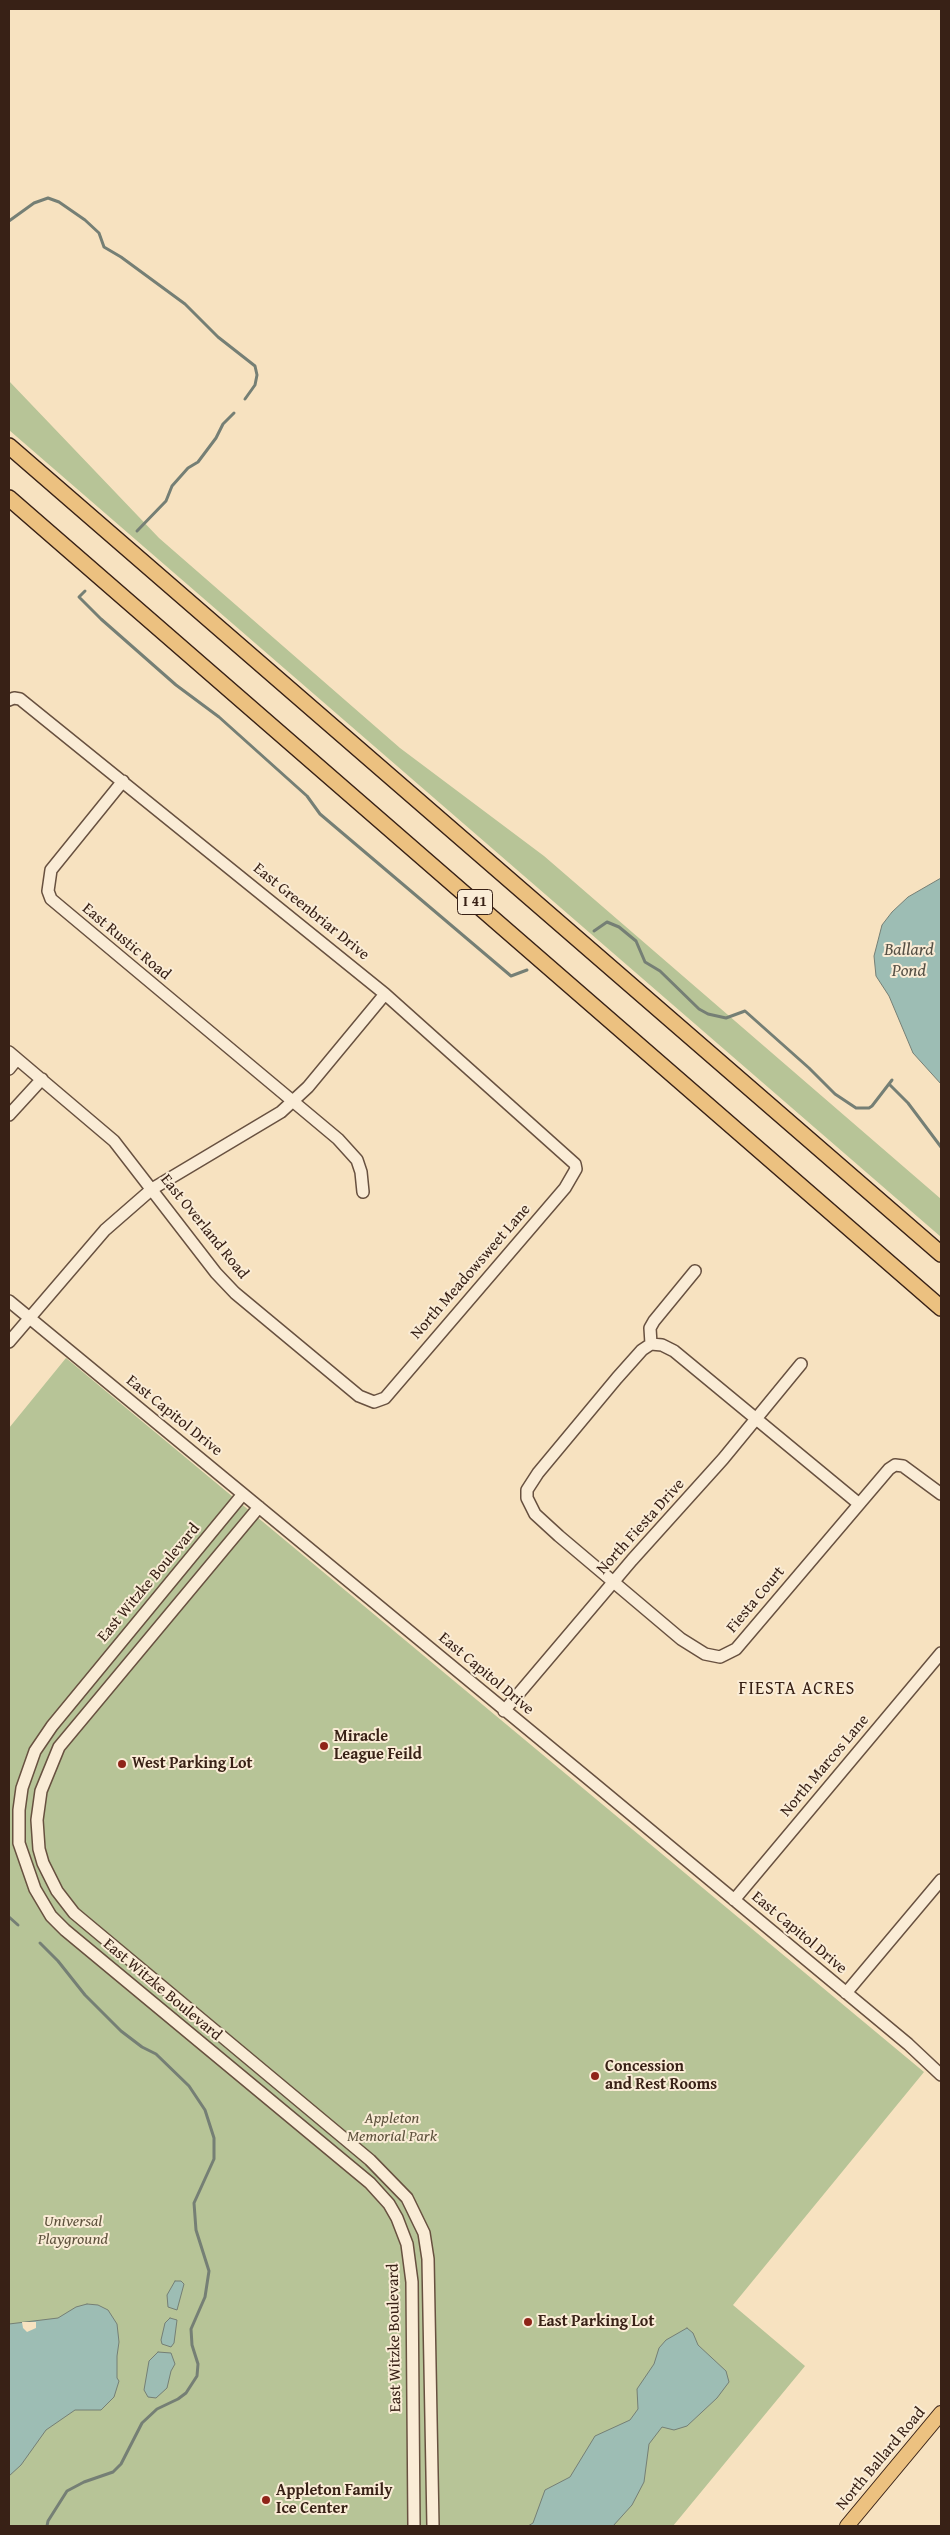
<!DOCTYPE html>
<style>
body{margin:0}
#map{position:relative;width:950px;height:2535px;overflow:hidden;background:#f7e2c0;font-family:"Gentium Book Plus",serif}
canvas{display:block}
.frame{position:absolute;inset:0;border:10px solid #382116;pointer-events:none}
</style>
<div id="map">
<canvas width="950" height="2535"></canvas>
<div class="frame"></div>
</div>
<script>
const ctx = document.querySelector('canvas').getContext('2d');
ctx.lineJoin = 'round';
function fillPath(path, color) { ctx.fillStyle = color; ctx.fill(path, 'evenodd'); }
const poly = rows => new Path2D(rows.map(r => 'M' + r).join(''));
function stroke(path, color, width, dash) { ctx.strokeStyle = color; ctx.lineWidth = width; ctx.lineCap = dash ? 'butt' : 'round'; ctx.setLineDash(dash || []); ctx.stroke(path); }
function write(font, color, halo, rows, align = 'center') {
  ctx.font = font + ' "Gentium Book Plus",serif'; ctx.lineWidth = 4; ctx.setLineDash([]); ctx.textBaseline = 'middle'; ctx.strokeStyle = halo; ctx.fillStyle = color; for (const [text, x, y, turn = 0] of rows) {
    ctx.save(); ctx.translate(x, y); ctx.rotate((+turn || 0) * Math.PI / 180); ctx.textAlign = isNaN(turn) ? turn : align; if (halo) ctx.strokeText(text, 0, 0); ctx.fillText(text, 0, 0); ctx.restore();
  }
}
fillPath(poly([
 [9,381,159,538,400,748,544,856,941,1199,941,1237,9,430],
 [66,1358,924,2072,733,2305,805,2366,673,2526,9,2526,9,1428]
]), '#b7c497');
const water = poly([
 [941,878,941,1084,913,1053,889,996,876,976,874,956,882,925,892,912,908,897,941,878],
 [175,2281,181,2281,184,2284,177,2310,168,2307,167,2295,175,2281],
 [87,2304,98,2305,108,2310,117,2324,119,2342,117,2356,117,2378,119,2381,114,2397,101,2410,75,2410,46,2430,21,2465,9,2476,9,2324,58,2318,76,2307,87,2304],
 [170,2318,177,2320,174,2343,171,2347,162,2344,161,2340,165,2323,170,2318],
 [687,2328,693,2333,698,2345,726,2371,729,2382,717,2398,687,2426,674,2430,662,2427,649,2444,644,2482,632,2505,613,2526,528,2526,533,2523,545,2490,570,2477,595,2436,630,2420,638,2409,637,2389,654,2364,659,2348,666,2340,687,2328],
 [158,2352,171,2353,175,2364,171,2371,167,2388,156,2398,148,2397,144,2390,149,2361,158,2352]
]);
fillPath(water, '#9dbdb4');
stroke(water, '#757f75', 1);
fillPath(poly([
 [22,2322,36,2322,36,2328,27,2332,23,2328]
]), '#f7e2c0');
stroke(poly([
 [9,221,34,203,48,198,59,202,85,220,99,233,104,247,121,257,185,304,218,337,255,366,257,375,255,385,245,399],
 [137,531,166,501,172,486,188,468,198,462,216,438,223,424,234,413],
 [85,591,79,597,101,619,176,685,219,717,307,796,320,814,511,976,527,970],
 [594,931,607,922,619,927,636,941,645,962,660,971,699,1009,708,1014,726,1018,745,1011,809,1068,835,1094,856,1108,869,1108,872,1106,892,1080],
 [889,1084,908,1103,941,1147],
 [9,1917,18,1925],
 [40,1943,58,1961,85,1995,121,2031,142,2047,156,2054,189,2086,205,2110,214,2138,214,2159,194,2203,196,2230,209,2271,205,2297,191,2329,192,2345,198,2364,197,2376,186,2393,178,2399,157,2409,142,2423,121,2464,113,2472,84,2482,67,2491,48,2521,47,2526]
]), '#757f75', 3);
const minor = poly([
 [9,700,14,698,20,699,385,994,575,1164,576,1169,565,1188,385,1398,374,1402,359,1396,235,1293,216,1273,114,1141,9,1052],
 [123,781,51,870,48,891,51,899,338,1139,357,1160,361,1172,363,1192],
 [9,1069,17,1059],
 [9,1115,42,1079],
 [9,1301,591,1781,908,2044,941,2075],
 [9,1342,105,1230,152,1189,281,1112,308,1087,385,994],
 [651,1344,650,1328,654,1321,695,1271],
 [243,1494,52,1726,35,1751,22,1788,19,1810,19,1843,35,1889,51,1916,65,1930,370,2183,389,2204,397,2218,407,2244,412,2282,414,2526],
 [858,1503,674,1351,662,1345,651,1344,642,1350,617,1378,538,1473,527,1490,527,1498,535,1514,559,1536,681,1639,705,1654,720,1657,736,1649,889,1469,895,1465,903,1466,941,1494],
 [259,1507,59,1747,41,1791,37,1820,39,1849,43,1863,57,1891,74,1913,370,2160,407,2198,424,2233,428,2259,433,2526],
 [504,1711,632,1560,723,1459,801,1364],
 [734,1900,941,1653],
 [846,1993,941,1880]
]);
const major = poly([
 [847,2526,941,2413]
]);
const highway = poly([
 [9,446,941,1254],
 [9,498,941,1308]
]);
stroke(minor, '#685140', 14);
stroke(major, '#382116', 16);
stroke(highway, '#382116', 18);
stroke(minor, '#faecd6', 11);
stroke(major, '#ecc180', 14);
stroke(highway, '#ecc180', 15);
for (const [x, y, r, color] of [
 [324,1746,5,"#8f2418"],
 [122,1764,5,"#8f2418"],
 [595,2076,5,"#8f2418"],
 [528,2322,5,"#8f2418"],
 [266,2500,5,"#8f2418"]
]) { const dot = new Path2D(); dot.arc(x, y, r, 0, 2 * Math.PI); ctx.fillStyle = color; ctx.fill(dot); stroke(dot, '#faecd6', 2); }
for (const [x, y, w] of [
 [475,902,35]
]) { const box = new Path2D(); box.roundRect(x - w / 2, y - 12.5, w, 25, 4); ctx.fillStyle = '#faecd6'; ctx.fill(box); stroke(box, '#382116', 1); }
write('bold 15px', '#382116', null, [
 ["I 41",475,902]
]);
write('16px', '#382116', '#faecd6', [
 ["East Greenbriar Drive",311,912,39],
 ["East Rustic Road",126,942,40],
 ["East Overland Road",204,1227,51],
 ["North Meadowsweet Lane",471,1272,-49],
 ["East Capitol Drive",174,1416,39],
 ["North Fiesta Drive",641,1527,-48],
 ["East Witzke Boulevard",149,1583,-50],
 ["Fiesta Court",756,1600,-50],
 ["East Capitol Drive",486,1674,40],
 ["North Marcos Lane",825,1766,-50],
 ["East Capitol Drive",799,1933,40],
 ["East Witzke Boulevard",162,1990,40],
 ["East Witzke Boulevard",395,2338,-91],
 ["North Ballard Road",881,2459,-50]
]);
write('bold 16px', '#382116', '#faecd6', [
 ["Miracle",334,1737],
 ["League Feild",334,1755],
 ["West Parking Lot",132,1764],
 ["Concession",605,2067],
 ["and Rest Rooms",605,2085],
 ["East Parking Lot",538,2322],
 ["Appleton Family",276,2491],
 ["Ice Center",276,2509]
], 'left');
write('italic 16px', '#5e523d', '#faecd6', [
 ["Appleton",392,2119],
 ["Memorial Park",392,2137],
 ["Universal",73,2222],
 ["Playground",73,2240]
]);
write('italic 18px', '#565045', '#faecd6', [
 ["Ballard",909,950],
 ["Pond",909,971]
]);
ctx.letterSpacing = '1px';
write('18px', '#382116', '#faecd6', [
 ["FIESTA ACRES",797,1689]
]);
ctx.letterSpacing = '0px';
</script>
